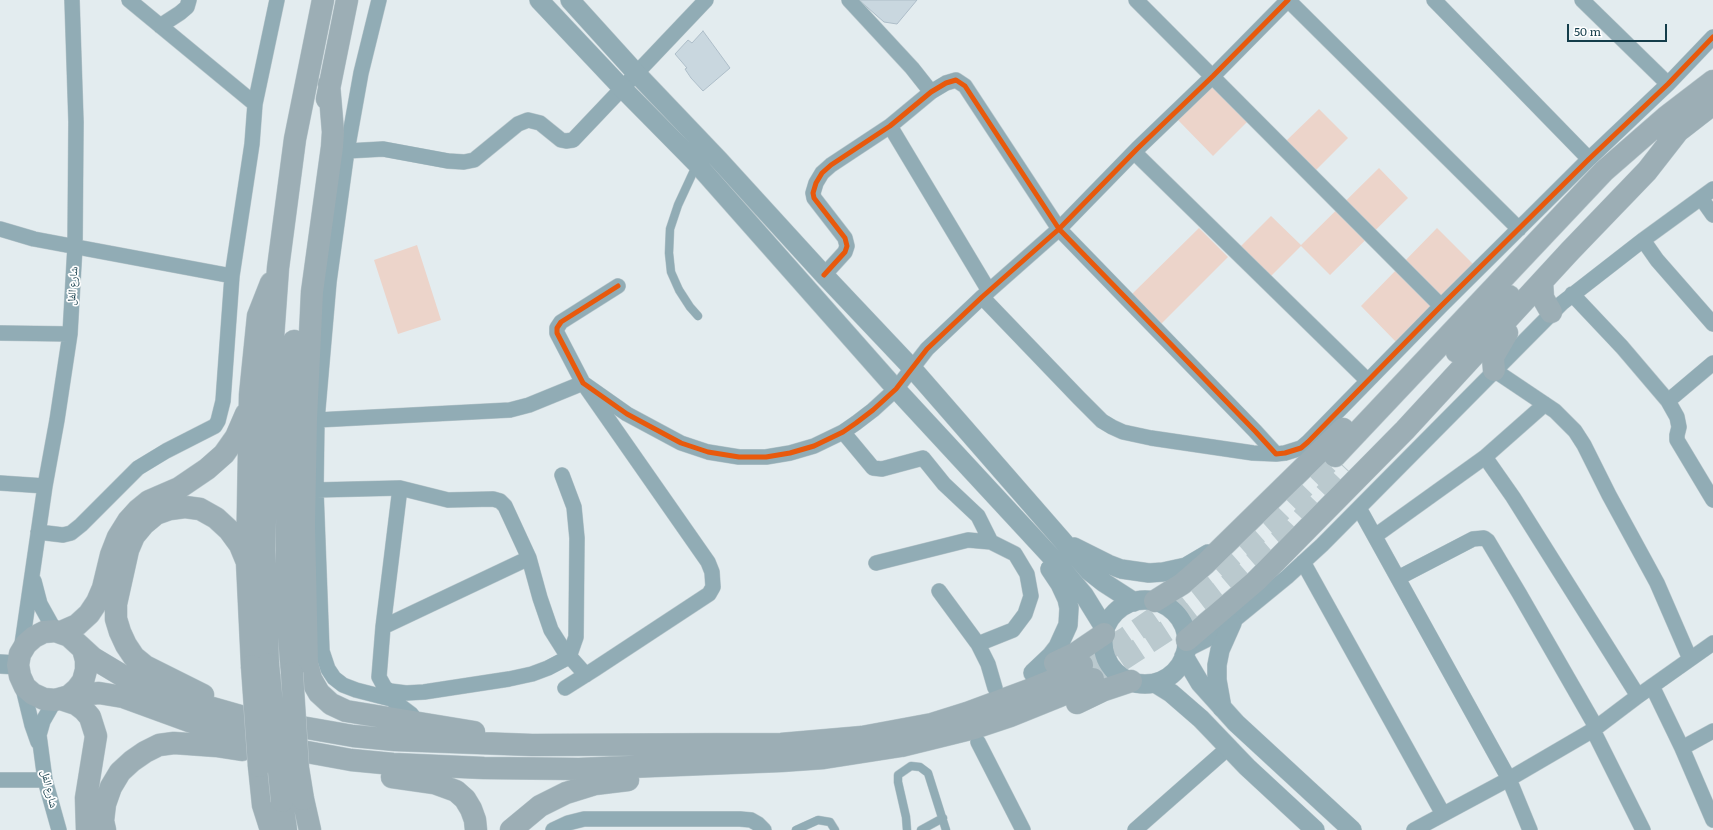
<!DOCTYPE html>
<meta charset="utf-8">
<style>
body{margin:0}
#map{position:relative;width:1713px;height:830px;overflow:hidden;background:#e3ecef;font-family:Literata,serif}
canvas{display:block}
.scale{position:absolute;left:1567px;top:24px;width:100px;height:18px;box-sizing:border-box;border:2px solid #143d4a;border-top:0;padding-left:5px;font-size:12px;line-height:14px;white-space:nowrap;color:#143d4a;-webkit-text-stroke:3px #fff;paint-order:stroke}
</style>
<div id="map">
<canvas width="1713" height="830"></canvas>
<div class="scale">50 m</div>
</div>
<script>
const ctx = document.querySelector('canvas').getContext('2d');
ctx.lineJoin = 'round';
function fillPath(path, color) { ctx.fillStyle = color; ctx.fill(path, 'evenodd'); }
const poly = rows => new Path2D(rows.map(r => 'M' + r).join(''));
function stroke(path, color, width, dash) { ctx.strokeStyle = color; ctx.lineWidth = width; ctx.lineCap = dash ? 'butt' : 'round'; ctx.setLineDash(dash || []); ctx.stroke(path); }
function write(font, color, halo, rows, align = 'center') {
  ctx.font = font + ' Literata,"Noto Naskh Arabic",serif'; ctx.lineWidth = 3.5; ctx.setLineDash([]); ctx.textBaseline = 'middle'; ctx.strokeStyle = halo; ctx.fillStyle = color; for (const [text, x, y, turn = 0] of rows) {
    ctx.save(); ctx.translate(x, y); ctx.rotate((+turn || 0) * Math.PI / 180); ctx.textAlign = isNaN(turn) ? turn : align; if (halo) ctx.strokeText(text, 0, 0); ctx.fillText(text, 0, 0); ctx.restore();
  }
}
fillPath(poly([
 [1212,86,1247,122,1213,156,1178,120],
 [1319,109,1348,138,1315,171,1286,141],
 [1379,168,1408,198,1330,275,1301,246,1268,279,1239,248,1271,216,1301,245],
 [1199,228,1228,257,1159,326,1130,296],
 [1437,228,1474,265,1397,343,1361,306],
 [417,245,441,320,398,334,374,260]
]), '#ecd4ca');
const building = poly([
 [859,0,917,0,897,24,884,22,859,0],
 [703,31,730,68,703,91,691,78,685,69,687,68,675,54,688,40,692,43,703,31]
]);
fillPath(building, '#c9d7df');
stroke(building, '#adbdc8', 1);
stroke(poly([
 [1082,665,1127,637,1170,607,1212,574,1268,524,1335,456],
 [1093,679,1183,620,1226,587,1286,535,1348,470]
]), '#bac9ce', 22, [22, 11]);
const service = poly([
 [697,164,678,205,670,229,669,253,671,272,679,290,690,307,698,316],
 [796,830,818,820,830,822,835,830],
 [907,830,906,817,898,782,898,775,911,766,920,767,928,773,946,830],
 [921,830,943,818]
]);
const minor = poly([
 [129,0,255,104],
 [379,0,361,73,347,151,329,282,317,420,316,490,322,651,328,669,334,678,343,685,356,690,391,699,411,714,419,724],
 [849,0,912,68,931,92],
 [1136,0,1441,306],
 [1288,0,1519,229],
 [1434,0,1589,159],
 [1582,0,1668,84],
 [160,26,180,13,187,7,189,0],
 [890,126,989,291],
 [347,151,383,149,448,161,464,162,474,160,518,124,528,120,540,123,561,140,566,141,573,140,706,0],
 [1134,152,1367,380],
 [1701,198,1713,215],
 [0,229,34,239,232,276],
 [1643,240,1657,260,1713,324],
 [824,275,845,252,847,246,845,238,814,198,813,193,816,183,822,173,831,165,890,126,931,92,946,83,956,80,965,86,1059,229,1255,431,1276,454,1285,453,1301,448,1308,442,1441,306,1589,159,1668,84,1713,37],
 [618,286,561,322,557,328,557,333,583,383,627,414,681,443,708,452,739,457,766,457,790,453,814,446,843,432,856,423,873,410,896,389,927,349,982,297,1059,229,1137,149,1213,76,1288,0],
 [1572,294,1622,347,1668,401,1677,417,1679,427,1677,435,1677,440,1713,500],
 [982,297,1079,398,1102,421,1112,427,1123,432,1151,438,1253,453,1276,454],
 [0,333,70,334],
 [1494,370,1555,411,1575,431,1584,445,1609,495,1657,583,1690,659],
 [1668,401,1713,363],
 [1545,404,1485,457,1513,497,1638,696],
 [317,420,510,410,529,405,583,383,708,562,712,572,713,587,709,594,595,669,565,688],
 [843,432,873,468,882,469,923,458,944,484,978,516,991,542],
 [0,483,45,486],
 [400,488,383,627,379,677,385,688,390,691,406,693,424,692,509,679,532,674,548,668,569,657,576,637,577,538,574,507,562,475],
 [316,490,400,488,448,500,493,499,500,501,505,506,529,558,383,627],
 [1359,508,1509,779,1530,830],
 [38,532,63,535,71,533,81,525,138,468,166,451,215,426,218,421,223,401,232,276,252,144,255,104,277,0],
 [1375,536,1485,457],
 [529,558,540,598,551,630,563,649,586,675],
 [1303,562,1443,814],
 [876,563,968,540,991,542,1015,554,1027,574,1031,596,1025,614,1013,630,978,644],
 [1398,578,1473,539,1484,538,1488,541,1519,593,1596,727],
 [34,581,40,604,55,631],
 [939,591,978,644,988,664,995,688],
 [1186,650,1210,638,1221,631,1287,577,1322,545,1562,303,1643,240,1713,189],
 [21,651,45,486,57,420,70,334,75,246,76,122,72,0],
 [22,684,32,725,38,742],
 [1652,686,1682,748,1713,820],
 [55,700,43,721,39,735,45,780,59,830],
 [1593,730,1643,830],
 [978,742,1023,830],
 [1682,748,1713,731],
 [0,780,45,780],
 [553,830,568,823,584,819,740,819,751,820,758,824,764,830],
 [1135,830,1228,748],
 [1414,830,1509,779,1593,730,1638,696,1713,643]
]);
const tertiary = poly([
 [539,0,622,88,697,164,896,389,1058,564,1084,595,1105,629],
 [570,0,637,74,719,160,824,275,912,368,1089,571,1103,582,1134,602],
 [1074,547,1108,564,1121,569,1149,573,1163,572,1186,567,1208,554],
 '1103 642a42 42 0 1 1 84 0a42 42 0 1 1-84 0Z',
 [1184,656,1200,683,1236,723,1352,830],
 [0,664,18,665],
 [1033,673,1051,656,1058,647,1068,625,1069,608,1067,599,1060,584,1050,569],
 [1155,683,1171,693,1201,719,1247,767,1315,830],
 [1222,708,1217,680,1217,665,1220,650,1232,623]
]);
const trunk = poly([
 [329,84,333,132,332,147,312,292,306,419,304,525,307,663,311,679,319,693,331,704,346,711,474,732],
 [327,99,347,0],
 [1668,139,1713,104],
 [1542,282,1543,298,1551,312],
 [1457,352,1509,296],
 [1494,370,1493,357,1507,333],
 [1335,456,1604,171,1666,117,1713,81],
 [1155,601,1182,584,1205,564,1343,429],
 [61,632,77,625,89,614,97,602,103,588,111,555,118,537,128,521,138,510,149,501,179,488,207,469,224,454,236,437,246,414],
 [1187,640,1256,581,1405,430,1570,251,1647,171,1679,130],
 [83,649,86,660,86,670,83,681,77,689,69,696,55,700,44,699,33,694,25,687,20,676,18,665,20,654,26,644,34,637,44,632,55,631,69,636,93,658,128,679,160,692,188,701,244,717,353,736,395,740,532,745,781,744,862,737,932,724,967,713,1029,690,1056,679,1082,665],
 [1055,663,1076,653,1104,634],
 [268,664,264,550,270,380,278,268,295,139,323,0],
 [252,666,247,562,250,395,258,316,271,283],
 [292,673,286,599,288,456,294,341],
 [203,695,145,666,134,657,126,645,120,632,116,619,116,604,128,550,134,536,144,524,156,514,170,509,185,507,200,509,216,518,229,530,240,545,247,562],
 [69,696,99,693,123,697,219,732,263,744,351,760,393,764,484,768,579,769,781,761,824,758,901,746,974,728,1010,716,1067,693,1093,679],
 [61,699,76,704,84,710,90,717,96,736,86,798,87,830],
 [1077,703,1104,690,1131,681],
 [259,766,263,805,271,830],
 [392,777,434,783,456,791,465,799,471,809,475,820,476,830],
 [303,799,310,830],
 [282,801,286,830],
 [105,830,103,821,105,804,111,787,120,772,132,761,145,752,159,745,174,743,216,746,242,750],
 [511,830,540,806,566,793,595,784,628,780]
]);
stroke(service, '#bac8cd', 9);
stroke(minor, '#bac8cd', 16);
stroke(tertiary, '#bac8cd', 20);
stroke(trunk, '#bac8cd', 23);
stroke(service, '#91acb5', 8);
stroke(minor, '#91acb5', 15);
stroke(tertiary, '#91acb5', 19);
stroke(trunk, '#9caeb5', 22);
const trunkBridge = poly([
 [268,664,282,801],
 [252,666,259,766],
 [292,673,298,768,303,799]
]);
stroke(trunkBridge, '#bac8cd', 23, []);
stroke(trunkBridge, '#9caeb5', 22);
stroke(poly([
 [824,275,845,252,847,246,845,238,814,198,813,193,816,183,822,173,831,165,890,126,931,92,946,83,956,80,965,86,1059,229,1255,431,1276,454,1285,453,1301,448,1308,442,1441,306,1589,159,1668,84,1713,37],
 [618,286,561,322,557,328,557,333,583,383,627,414,681,443,708,452,739,457,766,457,790,453,814,446,843,432,856,423,873,410,896,389,927,349,982,297,1059,229,1137,149,1213,76,1288,0]
]), '#e8590c', 5);
write('11px', '#143d4a', '#fff', [
 ["شارع الفل",73,286,-86],
 ["شارع الفل",49,789,76]
]);
</script>
